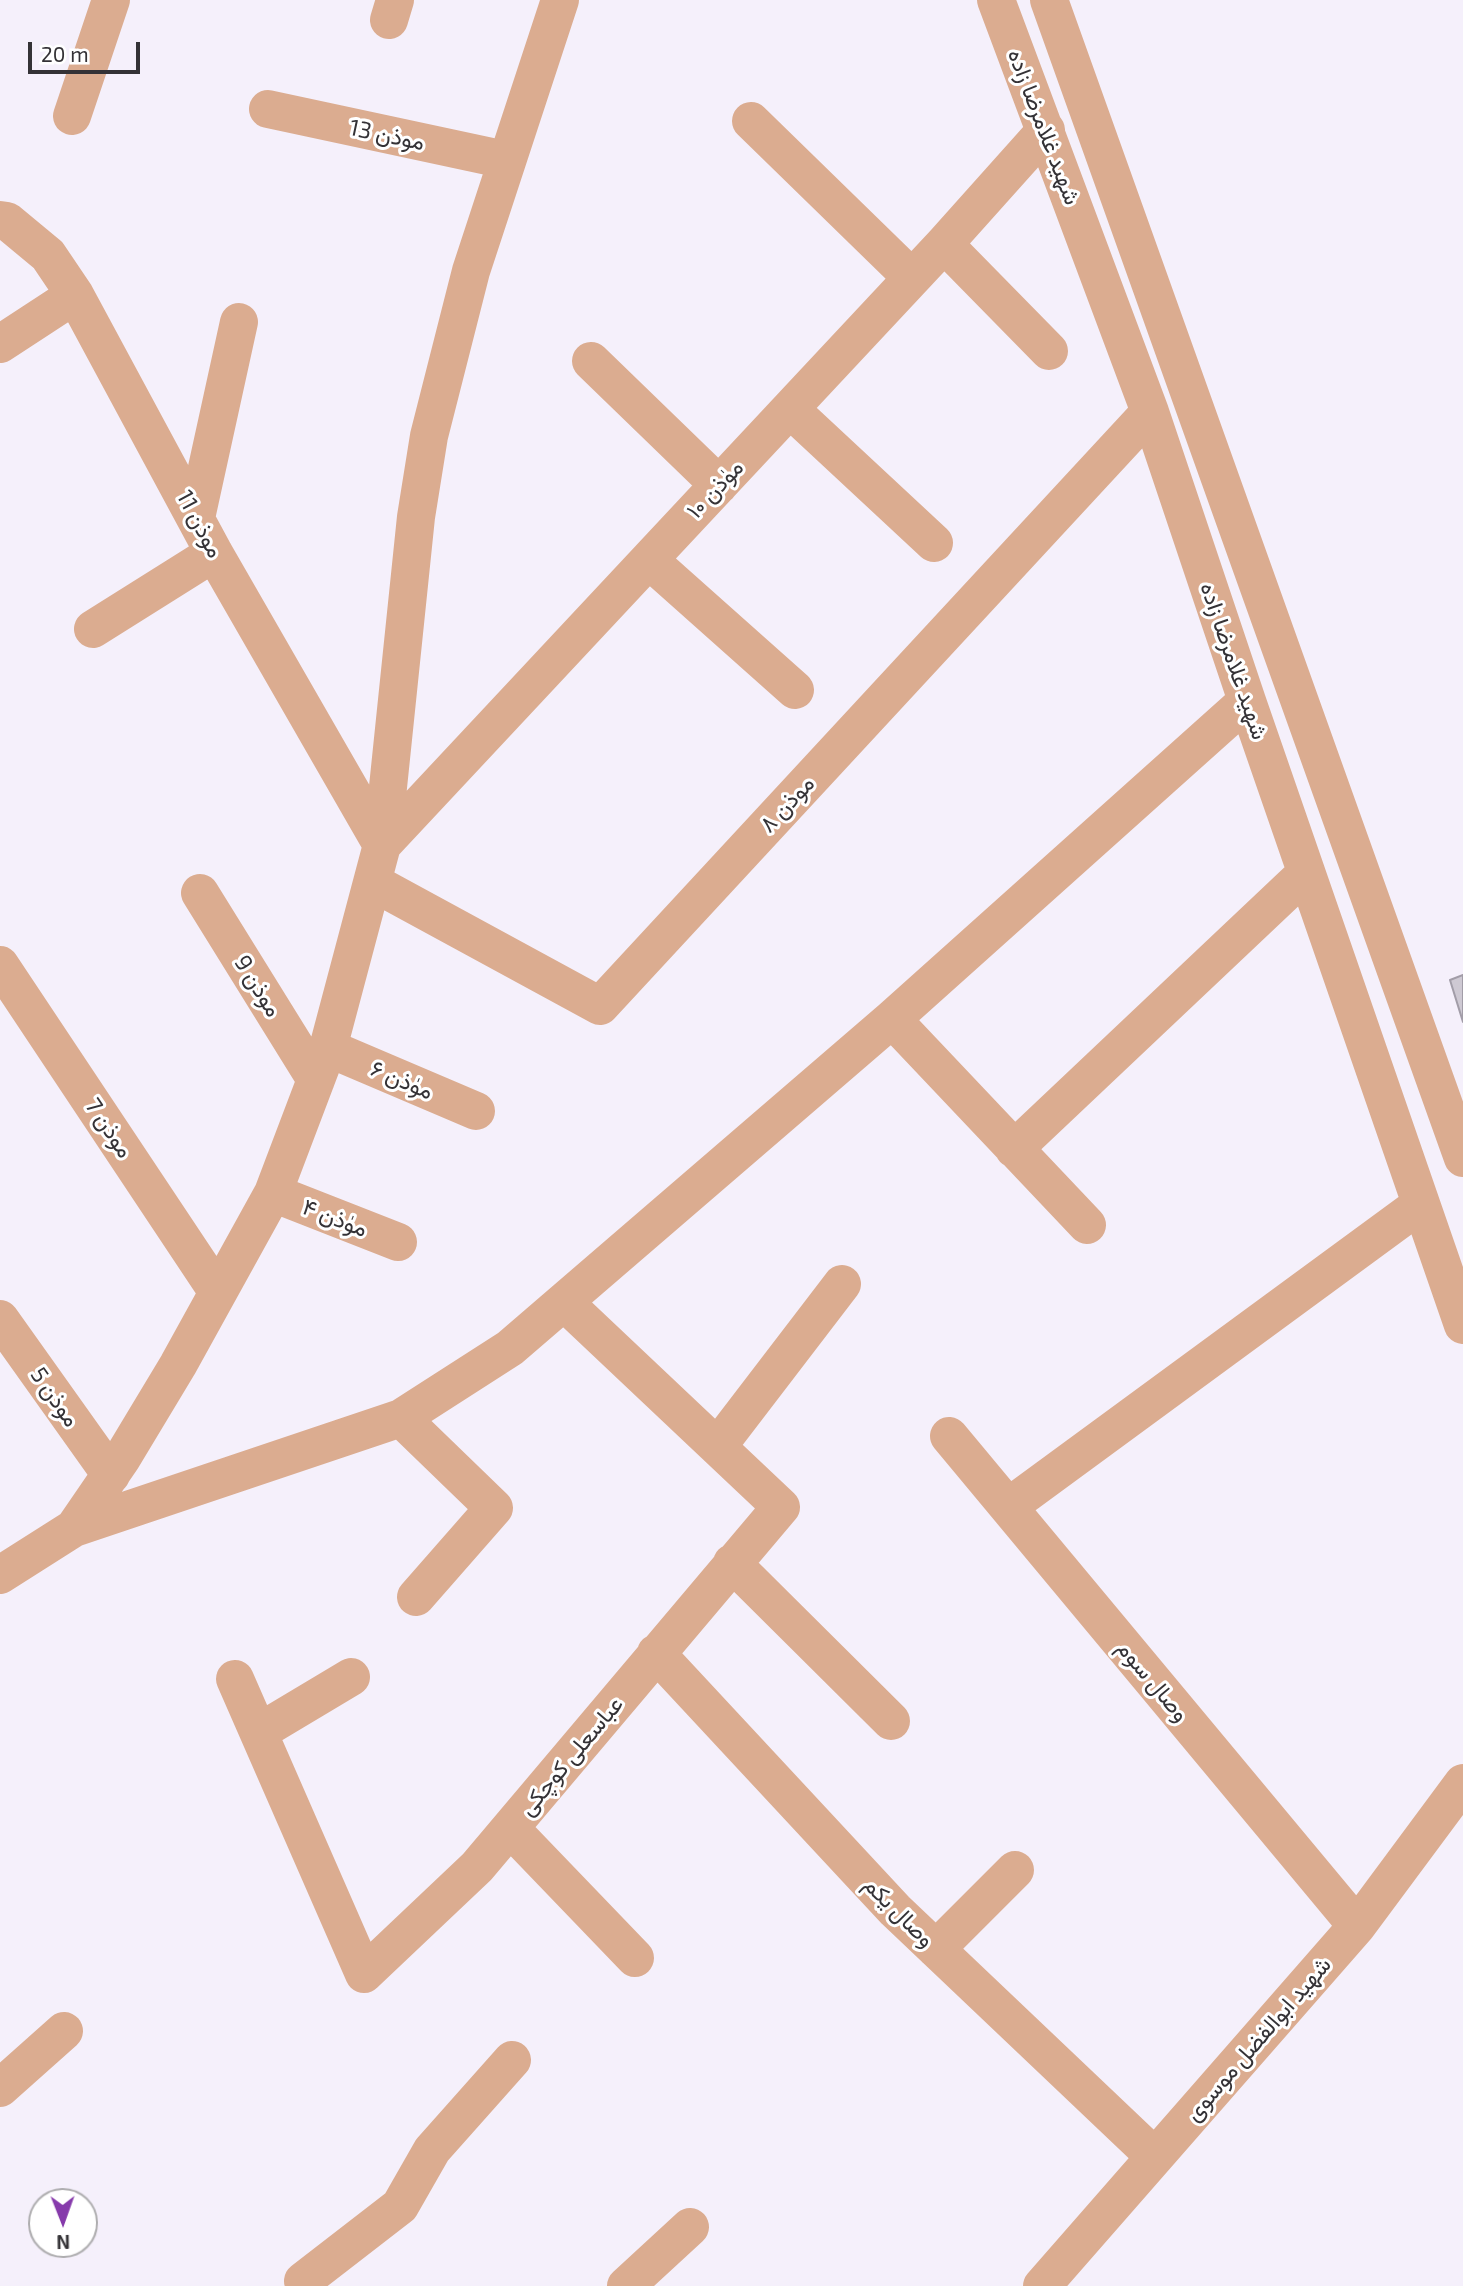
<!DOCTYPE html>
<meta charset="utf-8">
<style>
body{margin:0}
#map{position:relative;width:1463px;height:2286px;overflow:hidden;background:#f5f0fb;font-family:"Exo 2",sans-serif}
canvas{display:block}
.north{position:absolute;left:28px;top:2188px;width:70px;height:70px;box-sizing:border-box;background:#fff;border:2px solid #aeadaf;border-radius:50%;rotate:179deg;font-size:19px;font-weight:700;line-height:28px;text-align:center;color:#343236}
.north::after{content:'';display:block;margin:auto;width:24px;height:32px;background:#863aab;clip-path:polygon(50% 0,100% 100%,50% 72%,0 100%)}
.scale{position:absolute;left:28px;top:42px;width:112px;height:32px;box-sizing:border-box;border:4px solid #343236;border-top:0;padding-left:9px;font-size:21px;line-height:24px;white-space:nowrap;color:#343236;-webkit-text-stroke:5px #fff;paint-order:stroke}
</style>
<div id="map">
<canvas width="1463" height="2286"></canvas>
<div class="north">N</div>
<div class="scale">20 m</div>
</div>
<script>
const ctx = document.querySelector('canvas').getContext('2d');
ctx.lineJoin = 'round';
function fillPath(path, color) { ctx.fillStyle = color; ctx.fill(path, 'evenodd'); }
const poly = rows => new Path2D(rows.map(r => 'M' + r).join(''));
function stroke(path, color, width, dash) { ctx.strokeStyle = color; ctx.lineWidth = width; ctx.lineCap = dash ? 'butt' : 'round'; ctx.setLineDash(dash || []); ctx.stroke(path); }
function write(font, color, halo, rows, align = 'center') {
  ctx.font = font + ' "Exo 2",Vazirmatn,sans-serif'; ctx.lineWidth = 6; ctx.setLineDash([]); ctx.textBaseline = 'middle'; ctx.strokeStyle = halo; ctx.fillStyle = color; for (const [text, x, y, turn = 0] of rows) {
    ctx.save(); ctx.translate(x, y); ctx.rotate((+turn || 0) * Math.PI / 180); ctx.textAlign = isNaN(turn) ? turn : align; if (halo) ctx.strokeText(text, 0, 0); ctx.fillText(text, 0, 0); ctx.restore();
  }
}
const building = poly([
 [1463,975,1463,1022,1450,980,1463,975]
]);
fillPath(building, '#cec9d3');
stroke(building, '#a29da8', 2);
stroke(poly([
 [996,0,1150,412,1247,701,1463,1325],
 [1049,0,1463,1158],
 [389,20,395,0],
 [268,109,506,160],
 [72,116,111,0],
 [751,121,912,278],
 [0,220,7,221,48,255,75,295,214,553,382,845,944,244,1046,130],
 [944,244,1049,351],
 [0,344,75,295],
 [591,361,719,485],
 [790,409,934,543],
 [196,518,239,322],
 [649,560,795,690],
 [93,629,214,553],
 [372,882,600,1006,1150,412],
 [200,893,316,1080],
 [0,965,217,1291],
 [892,1019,1087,1225],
 [328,1048,476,1111],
 [1014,1149,1306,873],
 [273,1193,398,1242],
 [0,1319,111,1475],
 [401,1418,494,1508,416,1597],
 [949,1436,1357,1926],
 [718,1446,842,1284],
 [1008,1507,1421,1204],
 [74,1528,122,1458,178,1365,273,1193,328,1048,382,845,416,517,429,436,471,271,560,0],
 [732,1563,891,1721],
 [0,1575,74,1528,401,1418,510,1348,892,1019,1247,701],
 [656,1653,895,1910,1155,2157],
 [235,1679,364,1974,477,1867,781,1507,565,1303],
 [259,1732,351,1677],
 [510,1828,635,1958],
 [936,1949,1015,1870],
 [0,2088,64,2031],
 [307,2286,303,2281,400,2206,432,2150,512,2060],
 [626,2286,690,2227],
 [1042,2286,1357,1926,1463,1783]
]), '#dbac90', 38);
write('23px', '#343236', '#fff', [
 ["شهید غلامرضا زاده",1044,127,69],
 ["موذن 13",387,135,12],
 ["موٰذن ۱۰",715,489,-47],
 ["موذن 11",200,524,62],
 ["شهید غلامرضا زاده",1234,661,71],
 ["موذن ۸",787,804,-47],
 ["موذن 9",258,986,58],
 ["موٰذن ۶",402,1080,23],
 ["موذن 7",109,1128,56],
 ["موٰذن ۴",335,1218,21],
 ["موذن 5",55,1397,55],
 ["وصال سوم",1153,1681,50],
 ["عباسعلی کوچکی",571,1756,-50],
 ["وصال یکم",899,1912,45],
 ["شهید ابوالفضل موسوی",1258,2039,-49]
]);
</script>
